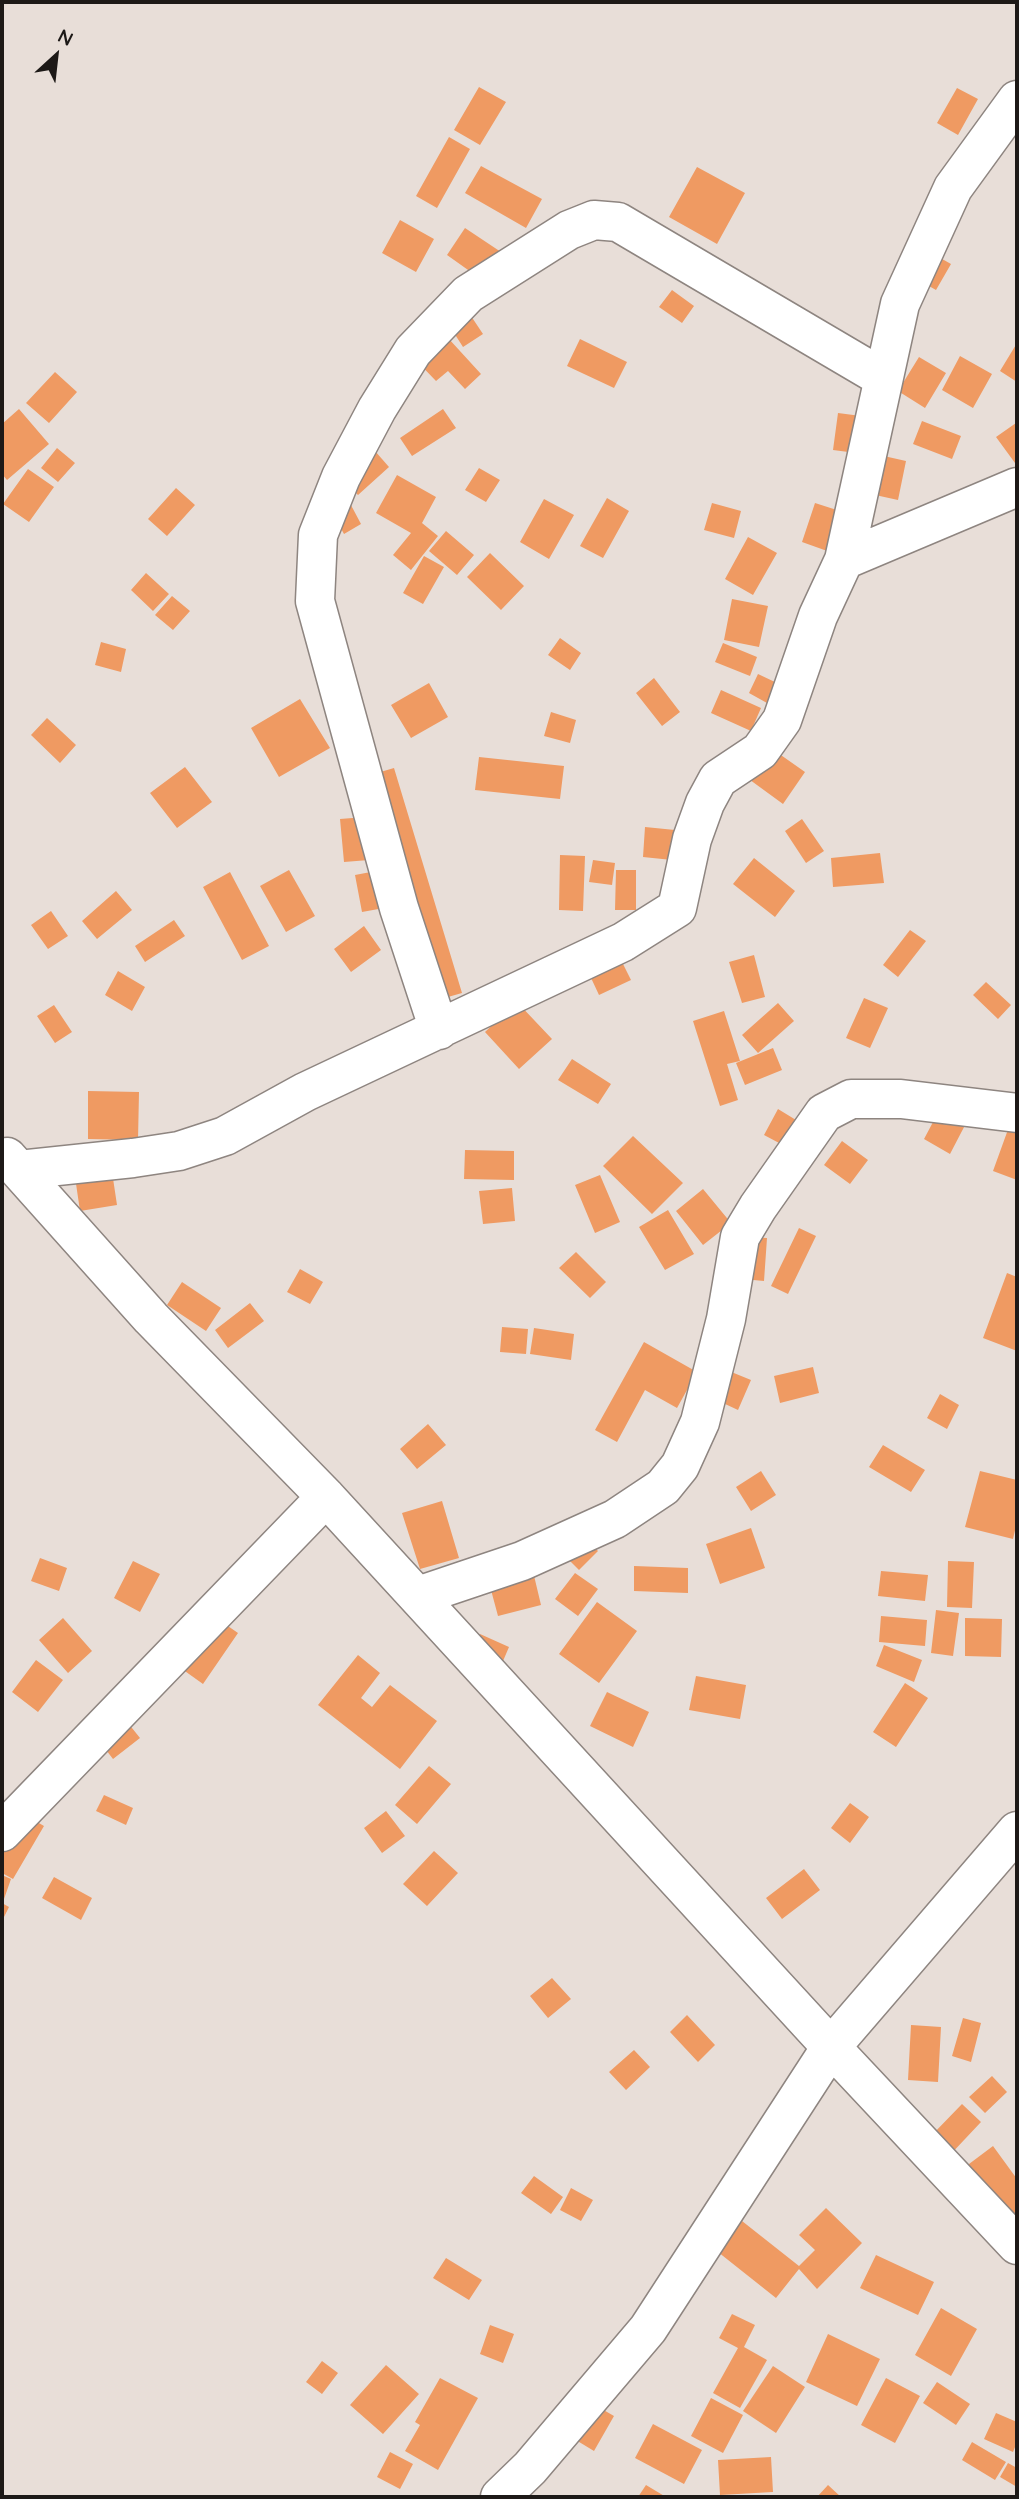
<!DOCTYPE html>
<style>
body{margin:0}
#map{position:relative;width:1019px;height:2499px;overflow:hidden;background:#e8ded8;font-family:Quicksand,sans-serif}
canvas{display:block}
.frame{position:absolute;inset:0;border:4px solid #1d1917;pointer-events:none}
.north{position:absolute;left:21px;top:21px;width:70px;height:70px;-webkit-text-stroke:5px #e8ded8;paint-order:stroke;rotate:27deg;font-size:19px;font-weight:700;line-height:28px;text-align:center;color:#1d1917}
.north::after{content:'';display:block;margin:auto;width:24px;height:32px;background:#1d1917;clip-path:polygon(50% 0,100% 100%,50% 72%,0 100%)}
</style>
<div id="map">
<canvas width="1019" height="2499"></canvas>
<div class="frame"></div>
<div class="north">N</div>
</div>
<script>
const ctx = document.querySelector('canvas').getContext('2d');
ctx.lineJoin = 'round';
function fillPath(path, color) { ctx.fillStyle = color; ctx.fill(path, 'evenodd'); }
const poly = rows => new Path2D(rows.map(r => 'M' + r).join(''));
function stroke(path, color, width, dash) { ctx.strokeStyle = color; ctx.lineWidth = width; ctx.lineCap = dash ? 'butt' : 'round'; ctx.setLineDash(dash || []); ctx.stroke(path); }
fillPath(poly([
 [479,87,506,102,480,145,454,130],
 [957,88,978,99,958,135,937,123],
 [449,137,470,149,437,208,416,196],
 [481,166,542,199,526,228,465,193],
 [697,167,745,193,717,244,669,217],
 [400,220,434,239,416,272,382,253],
 [465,228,504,254,485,282,447,255],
 [928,251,951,264,936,290,913,277],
 [672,290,694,306,682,323,659,307],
 [467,310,483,334,463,347,447,322],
 [438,327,481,374,465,389,448,371,436,381,410,354],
 [580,339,627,362,614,388,567,366],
 [1017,343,1017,382,1000,371],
 [960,356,992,374,973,408,942,390],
 [919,357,946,373,925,408,898,391],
 [55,372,77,392,49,423,26,403],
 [19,409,49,444,7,480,2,474,2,424],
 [443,409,456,428,412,456,400,438],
 [838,413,861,416,856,453,833,450],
 [922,421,961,436,952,459,913,444],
 [1016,423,1017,462,1015,463,996,437],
 [57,448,75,463,58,482,41,468],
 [375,451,389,467,358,495,344,481],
 [866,452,906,461,898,500,857,491],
 [479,468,500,480,486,502,465,490],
 [28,469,54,487,29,522,3,504],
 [397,475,436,497,422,523,438,536,411,570,393,555,411,533,376,513],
 [176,488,195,505,167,536,148,519],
 [343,490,361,524,344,534,325,499],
 [607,498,629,511,603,558,580,546],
 [544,499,574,515,549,559,520,542],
 [712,503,741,511,734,538,704,530],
 [815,503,843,512,830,552,802,542],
 [446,531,474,555,457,575,429,551],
 [748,537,777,553,753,595,725,579],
 [490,553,524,586,501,610,467,577],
 [424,556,444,567,423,604,403,593],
 [146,573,169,594,153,611,131,590],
 [172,596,190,611,173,630,155,615],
 [732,599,768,606,759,647,724,640],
 [560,638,581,653,570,670,548,655],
 [101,642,126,649,121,672,95,665],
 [723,643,757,657,750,676,715,662],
 [758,674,777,683,767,703,749,693],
 [654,678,680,712,662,726,636,693],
 [429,683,448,717,411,738,391,705],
 [721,690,761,708,751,731,711,713],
 [300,699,330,748,279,777,251,728],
 [551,712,576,720,570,743,544,736],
 [47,718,76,745,60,763,31,735],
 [768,746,805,772,783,804,746,777],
 [479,757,564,766,560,799,475,790],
 [185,767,212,802,177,828,150,793],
 [394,768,462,993,427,1003,360,778],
 [365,817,369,860,344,862,340,819],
 [802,819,824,851,806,863,785,831],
 [645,827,675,830,672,860,643,857],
 [880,853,884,883,833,887,831,858],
 [560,855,585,856,583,911,559,910],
 [754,858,795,891,775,917,733,884],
 [593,860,615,863,612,885,589,882],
 [289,870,315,916,286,932,260,886],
 [616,870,636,870,636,910,615,910],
 [376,871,384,908,362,912,355,875],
 [230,872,269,946,242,960,203,887],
 [116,891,132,910,97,939,82,921],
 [51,911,68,936,48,949,31,925],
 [174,920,185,936,145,962,135,946],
 [364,926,381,950,351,972,334,949],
 [910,930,926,941,898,977,883,965],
 [616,950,631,980,599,995,585,965],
 [754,955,765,997,742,1003,729,962],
 [118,971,145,987,132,1011,105,995],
 [986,982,1011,1005,998,1019,973,995],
 [864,998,888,1008,870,1048,846,1038],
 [517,1002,552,1039,519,1069,485,1032],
 [778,1003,794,1021,758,1053,742,1035],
 [54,1005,72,1032,55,1043,37,1016],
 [724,1011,740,1061,727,1064,738,1100,720,1106,693,1021],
 [773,1048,782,1070,745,1085,736,1063],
 [572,1059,611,1084,598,1104,558,1080],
 [88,1091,139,1092,138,1140,88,1139],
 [949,1092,975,1106,950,1154,924,1139],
 [778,1109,796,1120,781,1144,764,1135],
 [1010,1124,1017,1127,1017,1180,993,1171],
 [633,1136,683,1183,652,1214,603,1166],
 [842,1141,868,1160,850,1184,824,1165],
 [465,1150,514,1151,514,1180,464,1179],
 [111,1165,117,1205,80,1211,74,1170],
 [600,1175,620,1222,595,1233,575,1185],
 [512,1188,515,1221,483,1224,479,1191],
 [703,1189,731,1223,703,1245,676,1211],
 [668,1210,694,1254,665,1270,639,1227],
 [799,1228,816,1236,788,1294,771,1286],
 [745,1237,767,1238,764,1281,743,1279],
 [576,1252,606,1282,590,1298,559,1268],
 [300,1269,323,1282,310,1304,287,1292],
 [1007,1273,1017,1277,1017,1351,983,1338],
 [182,1282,221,1308,206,1331,167,1305],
 [250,1303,264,1321,228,1348,215,1330],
 [502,1327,528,1329,526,1354,500,1352],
 [534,1328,574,1334,571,1360,530,1354],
 [644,1342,697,1372,677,1408,645,1390,617,1442,595,1430],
 [813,1367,819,1393,780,1403,774,1376],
 [724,1369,751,1380,738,1410,710,1397],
 [940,1394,959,1405,947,1429,927,1418],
 [428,1424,446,1445,417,1469,400,1449],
 [883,1445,925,1470,911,1492,869,1467],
 [761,1471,776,1495,751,1511,736,1487],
 [980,1471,1017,1480,1017,1522,1013,1539,965,1527],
 [442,1501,459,1558,420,1569,402,1513],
 [751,1528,765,1568,720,1584,706,1544],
 [581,1535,598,1551,579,1570,563,1554],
 [40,1558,67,1568,59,1591,31,1581],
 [133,1561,160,1574,140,1612,114,1598],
 [948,1561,974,1562,972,1608,947,1607],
 [531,1563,541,1605,498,1616,487,1575],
 [634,1566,688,1568,688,1593,634,1591],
 [881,1571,928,1575,925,1601,878,1596],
 [575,1573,598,1589,578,1616,555,1599],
 [597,1602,637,1631,599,1683,559,1654],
 [196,1604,238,1633,203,1684,161,1654],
 [936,1610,959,1613,953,1656,931,1653],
 [881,1616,927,1620,925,1646,879,1642],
 [63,1618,92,1651,68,1673,39,1640],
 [965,1618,1002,1619,1001,1657,965,1656],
 [480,1634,509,1647,497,1675,467,1661],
 [884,1645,922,1660,914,1682,876,1666],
 [358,1655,380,1673,361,1698,372,1707,390,1685,437,1721,400,1769,318,1705],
 [36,1660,63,1680,38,1712,12,1692],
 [696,1676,746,1685,740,1719,689,1710],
 [905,1683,928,1698,896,1747,873,1732],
 [607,1692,649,1712,633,1747,590,1726],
 [120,1713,140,1738,113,1759,93,1733],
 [429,1766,451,1784,417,1824,395,1805],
 [104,1795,133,1808,126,1825,96,1811],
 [850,1803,869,1817,850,1843,831,1828],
 [8,1805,44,1826,13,1879,2,1873,2,1817],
 [386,1811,405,1836,382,1853,364,1828],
 [434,1851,458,1873,427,1906,403,1884],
 [804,1869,820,1890,782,1919,766,1898],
 [2,1875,11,1879,4,1899,2,1898],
 [54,1877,92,1898,81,1920,42,1898],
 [2,1903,9,1907,2,1921],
 [552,1978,571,1999,548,2018,530,1996],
 [687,2015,715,2045,698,2062,670,2032],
 [963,2018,981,2023,971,2062,952,2056],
 [911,2025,941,2027,938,2082,908,2080],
 [634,2050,650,2067,626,2090,609,2072],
 [992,2076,1007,2092,985,2113,969,2097],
 [962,2104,981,2122,949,2156,930,2137],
 [993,2146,1017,2179,1017,2215,998,2229,957,2173],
 [534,2176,563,2197,551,2214,521,2193],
 [571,2188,593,2200,581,2221,560,2210],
 [826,2208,862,2243,817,2289,799,2269,776,2298,718,2252,742,2221,799,2266,815,2250,799,2235],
 [876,2255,934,2282,918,2315,860,2288],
 [446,2258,482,2280,469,2300,433,2278],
 [941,2308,977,2329,951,2376,915,2355],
 [732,2314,755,2325,744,2347,767,2360,740,2408,713,2393,738,2348,719,2338],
 [490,2325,514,2334,503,2363,480,2354],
 [828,2334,880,2359,857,2406,806,2382],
 [322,2361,338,2373,322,2394,306,2382],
 [386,2365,419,2394,383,2434,350,2405],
 [773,2366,805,2387,776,2433,743,2411],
 [440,2378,478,2398,438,2470,405,2451,420,2425,415,2422],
 [886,2378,920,2396,895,2443,861,2425],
 [937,2382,970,2404,956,2425,923,2403],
 [581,2397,614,2416,594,2451,561,2431],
 [711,2398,743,2415,723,2453,691,2436],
 [996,2413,1017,2422,1017,2442,1013,2452,984,2439],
 [653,2424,702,2450,684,2484,635,2458],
 [972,2442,1006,2462,995,2480,962,2460],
 [390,2452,413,2464,400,2489,377,2477],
 [771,2457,773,2492,720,2495,718,2460],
 [1008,2463,1017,2468,1017,2487,1000,2477],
 [646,2485,666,2497,638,2497],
 [828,2485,841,2497,817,2497]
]), '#ef9a62');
const minor = poly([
 [844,560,1017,487],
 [439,1030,399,908,315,601,318,535,341,477,377,409,413,351,468,294,569,230,594,220,618,222,883,378],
 [7,1157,151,1318,326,1497,831,2047,1017,2245],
 [19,1170,133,1158,179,1151,225,1136,305,1092,623,942,677,908,692,839,705,803,718,779,760,751,782,720,818,616,844,560,900,304,953,188,1017,100],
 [418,1596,522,1561,615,1519,663,1487,680,1466,700,1422,726,1319,740,1237,758,1207,824,1113,851,1099,901,1099,1017,1113],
 [2,1832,326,1497],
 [500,2497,530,2468,648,2329,831,2047,1017,1831]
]);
stroke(minor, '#8e8580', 41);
stroke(minor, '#fff', 38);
</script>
